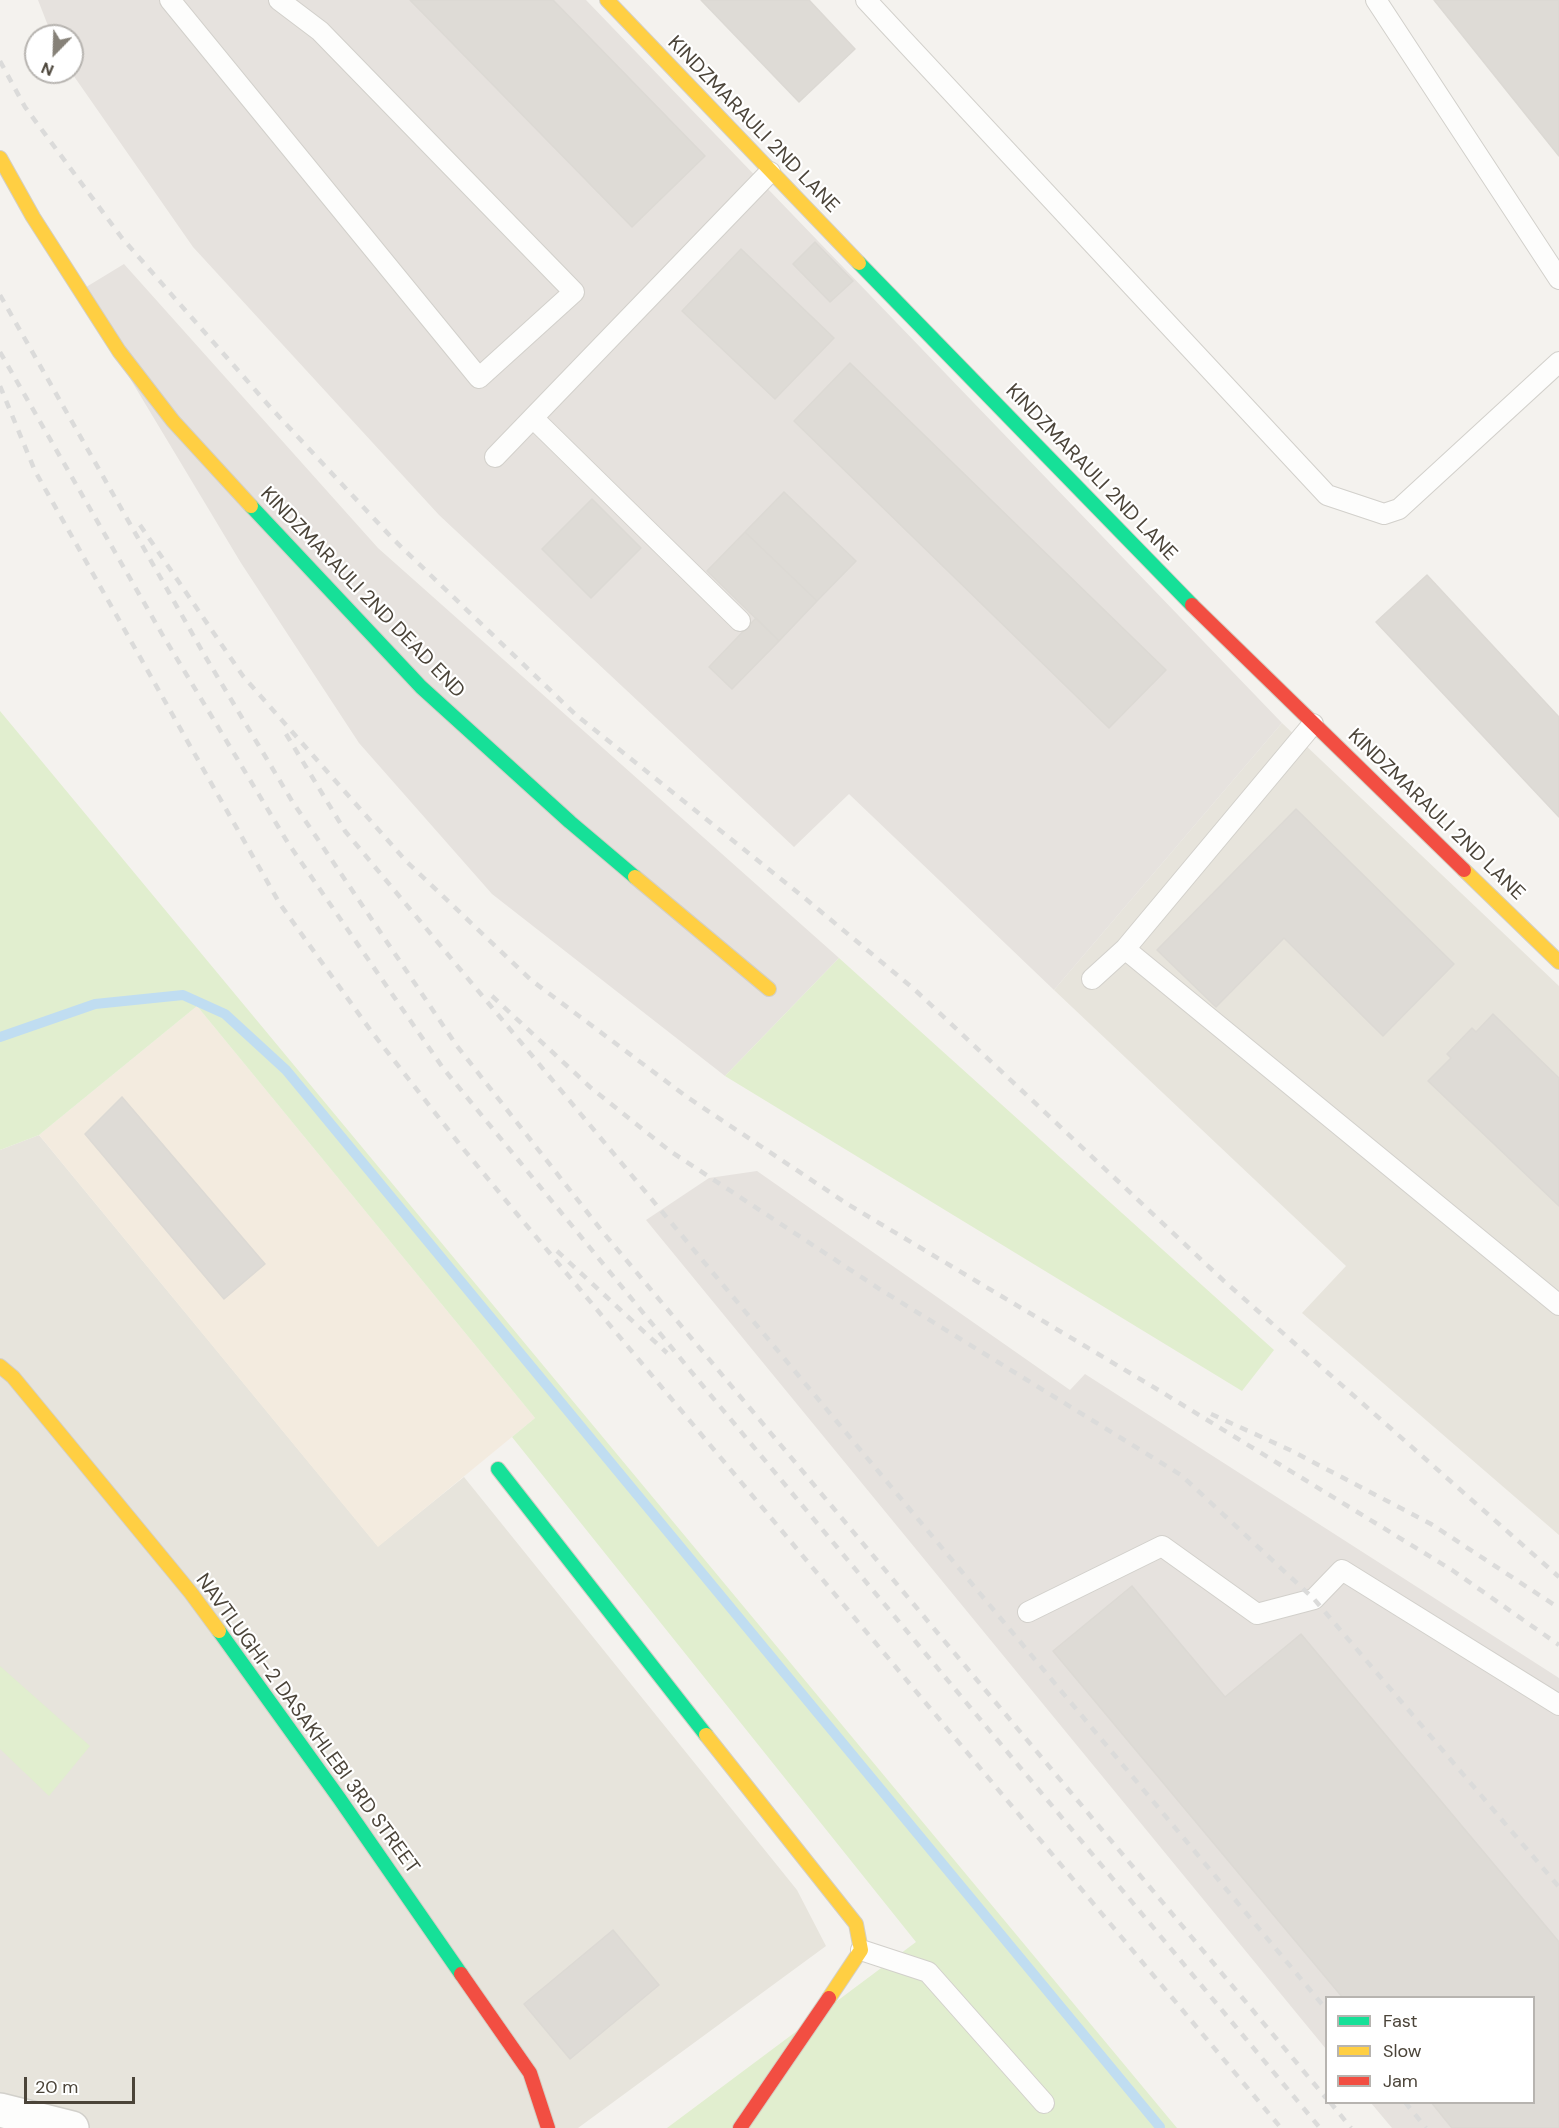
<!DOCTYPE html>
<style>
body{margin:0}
#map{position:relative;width:1559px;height:2128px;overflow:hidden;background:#f4f2ee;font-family:"DM Sans",sans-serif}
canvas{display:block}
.legend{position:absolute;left:1325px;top:1996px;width:210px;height:108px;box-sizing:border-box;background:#fff;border:2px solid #b7b4b0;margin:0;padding:8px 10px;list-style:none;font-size:18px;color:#4b4439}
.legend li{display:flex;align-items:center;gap:12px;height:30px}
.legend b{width:30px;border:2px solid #b7b4b0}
.north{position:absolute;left:24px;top:24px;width:60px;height:60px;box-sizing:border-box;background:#fff;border:2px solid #b7b4b0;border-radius:50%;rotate:203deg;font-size:16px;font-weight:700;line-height:24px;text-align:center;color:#4b4439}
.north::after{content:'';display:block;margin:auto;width:21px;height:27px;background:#868178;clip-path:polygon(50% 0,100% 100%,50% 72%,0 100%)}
.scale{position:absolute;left:24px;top:2077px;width:111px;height:27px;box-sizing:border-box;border:3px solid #4b4439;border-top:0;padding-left:8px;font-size:18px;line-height:21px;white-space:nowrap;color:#4b4439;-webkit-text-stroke:4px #fff;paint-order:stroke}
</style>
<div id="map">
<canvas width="1559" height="2128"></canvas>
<ul class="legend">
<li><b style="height:8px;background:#16e098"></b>Fast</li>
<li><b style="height:8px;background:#ffcf43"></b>Slow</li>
<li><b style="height:8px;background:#f24e42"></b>Jam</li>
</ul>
<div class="north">N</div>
<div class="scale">20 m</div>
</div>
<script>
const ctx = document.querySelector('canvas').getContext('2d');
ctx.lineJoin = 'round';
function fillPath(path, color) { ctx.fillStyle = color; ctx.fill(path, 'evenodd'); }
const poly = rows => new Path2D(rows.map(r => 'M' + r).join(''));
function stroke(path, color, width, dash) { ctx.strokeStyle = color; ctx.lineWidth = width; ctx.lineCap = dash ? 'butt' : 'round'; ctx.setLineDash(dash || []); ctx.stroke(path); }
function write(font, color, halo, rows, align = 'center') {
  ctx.font = font + ' "DM Sans",sans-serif'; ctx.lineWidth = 4.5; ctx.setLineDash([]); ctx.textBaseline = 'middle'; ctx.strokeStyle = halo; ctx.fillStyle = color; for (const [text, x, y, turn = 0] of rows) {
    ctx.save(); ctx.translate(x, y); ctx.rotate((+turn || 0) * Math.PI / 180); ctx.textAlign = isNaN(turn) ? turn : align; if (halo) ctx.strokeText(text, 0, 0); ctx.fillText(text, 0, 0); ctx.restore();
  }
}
fillPath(poly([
 [1282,723,1559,986,1559,1535,1302,1313,1346,1266,1054,990],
 [39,1135,378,1546,464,1477,797,1890,826,1946,578,2128,0,2128,0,1150]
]), '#e7e4dc');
fillPath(poly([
 [197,1006,535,1418,378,1547,39,1135]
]), '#f3ebdf');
fillPath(poly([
 [38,0,586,0,1282,723,1054,990,849,794,794,847,439,515,193,247,71,72,72,36,52,36],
 [124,264,378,548,839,958,725,1076,492,894,359,743,241,563,78,292],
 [757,1171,1070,1390,1085,1374,1559,1678,1559,2128,1392,2128,1371,2103,1534,2102,1534,1998,1326,1998,1326,2049,646,1220,709,1178]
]), '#e6e2de');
fillPath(poly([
 [0,711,557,1382,1177,2128,667,2128,916,1942,512,1437,535,1418,197,1006,39,1135,0,1150],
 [839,958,1274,1350,1242,1391,725,1076],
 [0,1666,90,1746,49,1796,0,1749]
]), '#e1eecf');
stroke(poly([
 [0,1037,95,1004,183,995,225,1014,286,1070,1160,2127]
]), '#c0ddf1', 10);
const building = poly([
 [410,0,553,0,705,156,632,227,410,0],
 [701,0,809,0,855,49,799,102,701,0],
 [1434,0,1559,0,1559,156,1434,0],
 [815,242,853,281,830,302,793,264,815,242],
 [741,249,834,338,775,399,682,311,741,249],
 [850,363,1166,670,1109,728,794,421,850,363],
 [784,492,856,561,817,601,745,532,784,492],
 [592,499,641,548,591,598,542,549,592,499],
 [745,532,817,601,779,641,707,571,745,532],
 [1427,575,1559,717,1559,817,1376,622,1427,575],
 [756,618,779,641,732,689,709,667,756,618],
 [1296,809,1454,964,1383,1036,1284,938,1216,1007,1157,950,1296,809],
 [1493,1014,1559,1078,1559,1206,1428,1081,1451,1058,1447,1054,1472,1028,1476,1032,1493,1014],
 [122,1097,265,1264,224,1299,85,1134,122,1097],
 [1132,1586,1225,1697,1301,1634,1559,1942,1559,2128,1452,2128,1431,2102,1534,2102,1534,1998,1343,1998,1053,1651,1132,1586],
 [613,1930,659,1985,570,2059,524,2004,613,1930]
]);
fillPath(building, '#dedbd6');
stroke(building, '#dcd9d4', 1.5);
const lane = poly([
 [170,0,479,378,574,292,320,31,279,0],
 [866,0,1327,495,1384,514,1399,509,1559,362],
 [1376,0,1559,279],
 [533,418,740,621],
 [495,457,770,172],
 [1125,949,1559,1305],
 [1092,979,1125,949,1313,724],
 [1028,1612,1162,1546,1257,1614,1314,1599,1342,1570,1559,1705],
 [861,1950,928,1972,1044,2103]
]);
const street = poly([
 [0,2110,72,2128]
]);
const fast = poly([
 [859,263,1192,605],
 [251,506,421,687,570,822,635,877],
 [498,1469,706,1735],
 [219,1631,339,1798,461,1974]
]);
const slow = poly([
 [607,0,859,263],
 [0,158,33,217,119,351,173,421,251,506],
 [1464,870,1559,962],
 [635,877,769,989],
 [0,1366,13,1377,191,1593,219,1631],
 [706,1735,856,1924,861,1950,829,1998]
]);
const jam = poly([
 [1192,605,1464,870],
 [461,1974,530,2073,548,2128],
 [740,2128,829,1998]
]);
stroke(lane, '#d2d0cb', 22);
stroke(street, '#d2d0cb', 36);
stroke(fast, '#d3cfc5', 16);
stroke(slow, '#d3cfc5', 16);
stroke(jam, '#d3cfc5', 16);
stroke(lane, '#fdfdfc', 20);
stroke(street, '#fdfdfc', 33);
stroke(fast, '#16e098', 14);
stroke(slow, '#ffcf43', 14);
stroke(jam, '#f24e42', 14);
stroke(poly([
 [0,61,25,107,122,238,271,408,393,539,575,714,807,900,914,989,1224,1281,1559,1577],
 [0,295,205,656,292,801,457,1046,602,1231,1326,2098],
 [0,352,162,634,288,843,443,1068,703,1386,1320,2128],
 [0,386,35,471,202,767,280,904,371,1031,461,1146,517,1214,1281,2128],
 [140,525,243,676,407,862,531,980,687,1097,849,1205,1155,1388,1452,1570,1559,1645],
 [286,734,345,831,1326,2009],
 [492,996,590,1087,670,1151,881,1290,1181,1475,1314,1599,1559,1887],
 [557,1251,667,1353],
 [1211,1414,1290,1450,1431,1524,1559,1608],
 [1330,2102,1351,2128],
 [1405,2102,1426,2128]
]), '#dbdbda', 4.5, [8, 8]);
write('20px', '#4b4439', '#fff', [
 ["KINDZMARAULI 2ND LANE",753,125,46],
 ["KINDZMARAULI 2ND LANE",1091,473,46],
 ["KINDZMARAULI 2ND DEAD END",362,593,46],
 ["KINDZMARAULI 2ND LANE",1436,815,44],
 ["NAVTLUGHI-2 DASAKHLEBI 3RD STREET",307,1724,54]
]);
</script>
